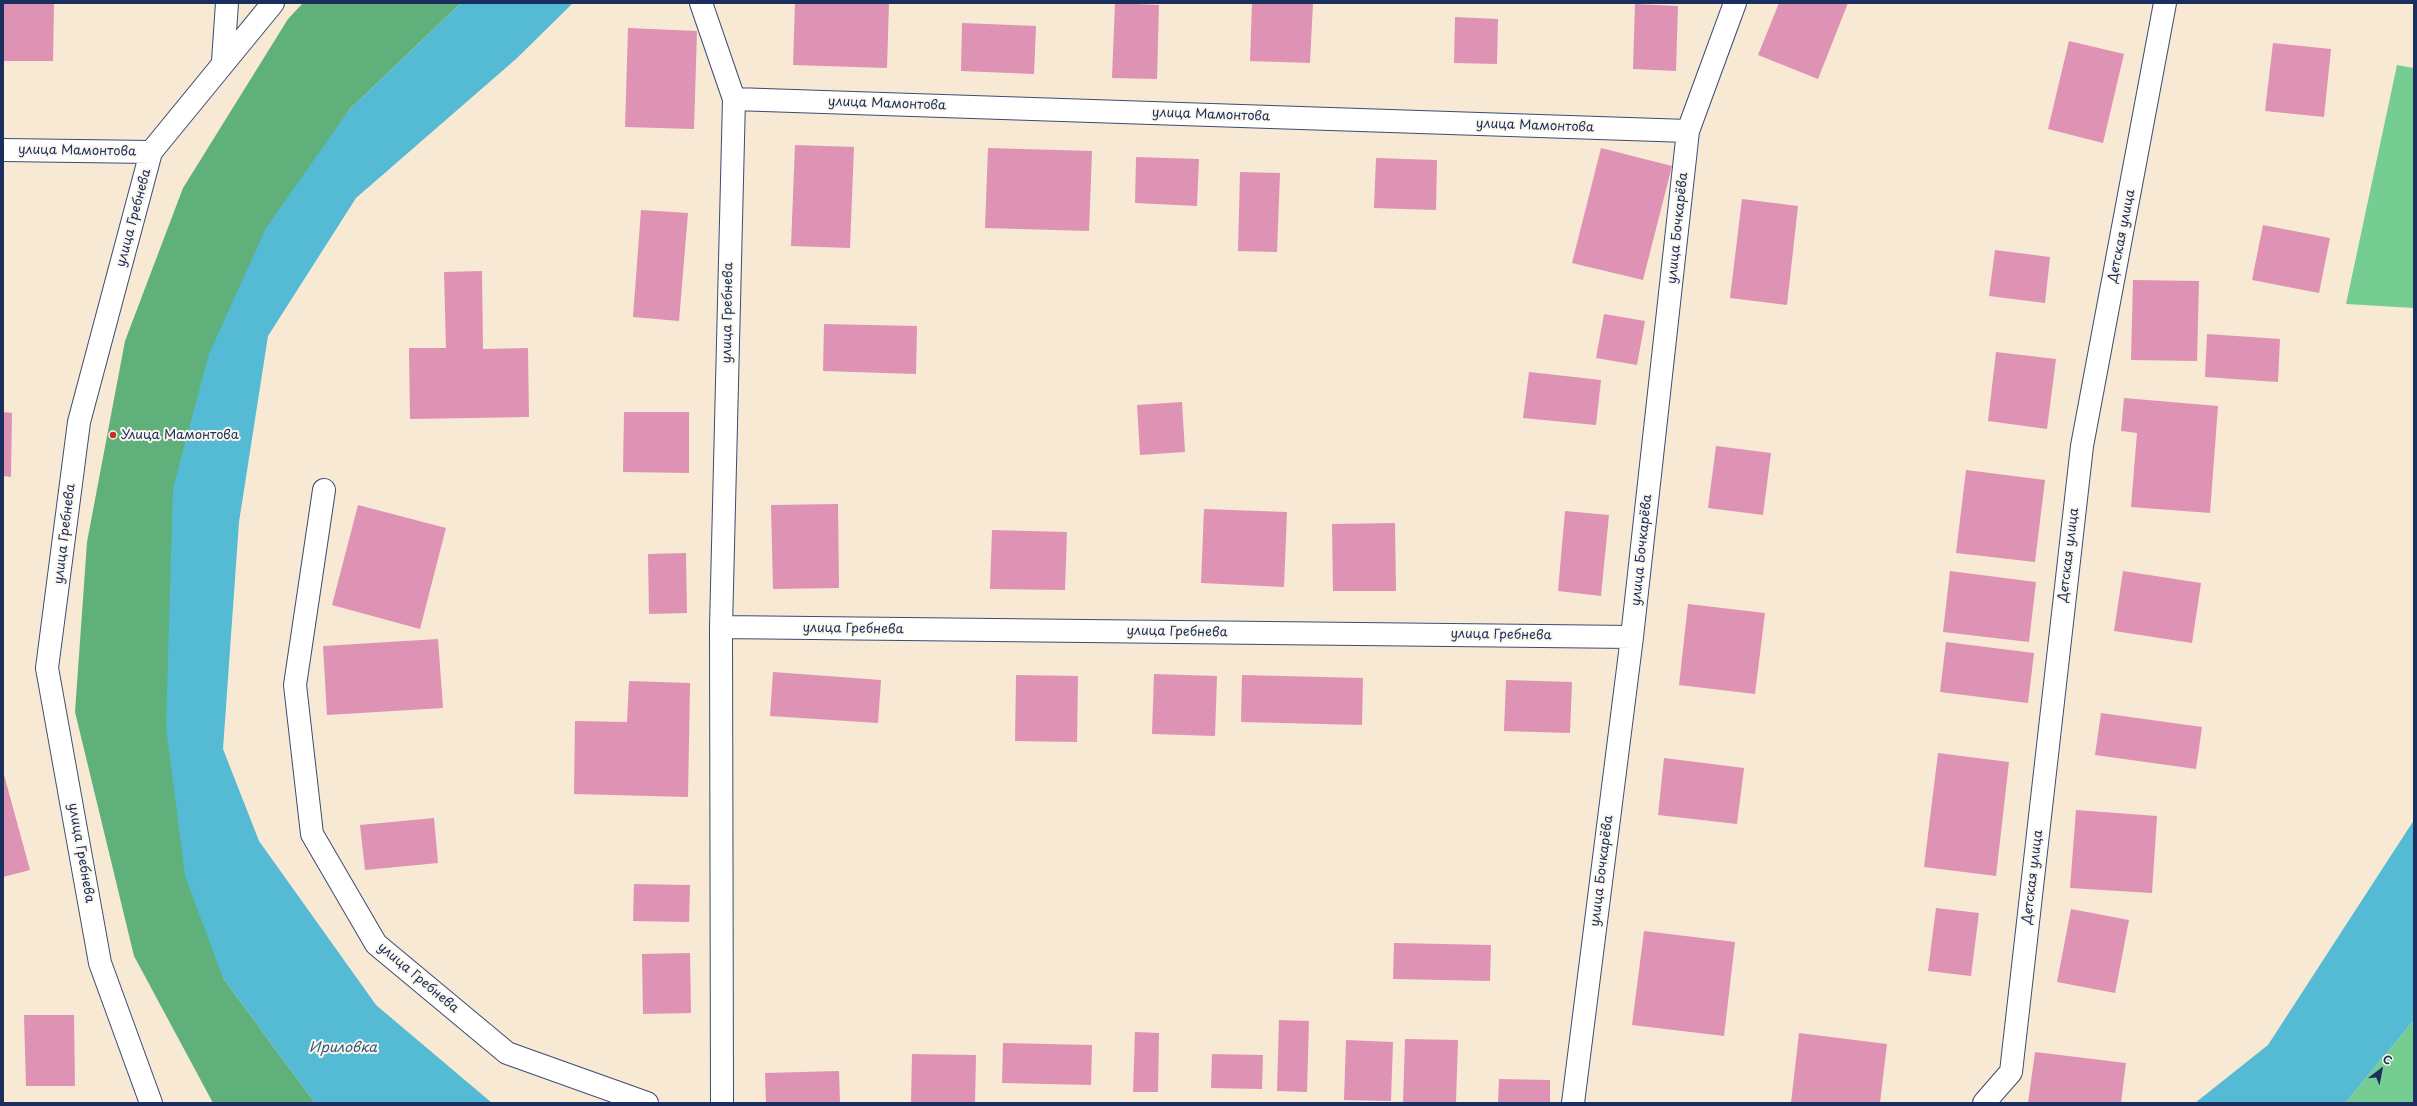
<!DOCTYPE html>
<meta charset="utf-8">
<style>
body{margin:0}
#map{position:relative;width:2417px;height:1106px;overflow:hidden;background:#f7e9d4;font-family:"Playpen Sans",sans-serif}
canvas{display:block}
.frame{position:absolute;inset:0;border:4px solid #1b2f5e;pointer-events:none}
.north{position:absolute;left:2361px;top:1050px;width:40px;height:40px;-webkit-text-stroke:3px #fbf7ec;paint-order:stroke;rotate:32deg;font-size:11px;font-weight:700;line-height:16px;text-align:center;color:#1b2f5e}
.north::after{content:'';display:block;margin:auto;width:14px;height:18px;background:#1b2f5e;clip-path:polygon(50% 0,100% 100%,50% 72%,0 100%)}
</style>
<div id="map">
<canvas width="2417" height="1106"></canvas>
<div class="frame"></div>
<div class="north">С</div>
</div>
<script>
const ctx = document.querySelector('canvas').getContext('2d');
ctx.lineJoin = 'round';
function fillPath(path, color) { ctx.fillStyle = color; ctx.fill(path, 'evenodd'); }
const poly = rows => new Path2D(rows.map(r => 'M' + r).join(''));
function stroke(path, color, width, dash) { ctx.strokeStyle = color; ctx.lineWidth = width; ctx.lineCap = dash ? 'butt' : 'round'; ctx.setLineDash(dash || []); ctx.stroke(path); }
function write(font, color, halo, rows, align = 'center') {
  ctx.font = font + ' "Playpen Sans",sans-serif'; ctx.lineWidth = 4; ctx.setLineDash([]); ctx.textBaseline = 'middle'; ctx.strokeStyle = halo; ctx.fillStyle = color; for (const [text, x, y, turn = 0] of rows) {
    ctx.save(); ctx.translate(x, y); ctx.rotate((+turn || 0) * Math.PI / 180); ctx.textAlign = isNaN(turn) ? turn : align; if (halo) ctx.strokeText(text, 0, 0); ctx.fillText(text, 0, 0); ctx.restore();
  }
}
fillPath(poly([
 [2397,65,2414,68,2414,308,2346,304],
 [2414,1020,2414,1103,2345,1103]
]), '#76cd92');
fillPath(poly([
 [303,3,461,3,349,110,209,354,223,978,315,1103,213,1103,134,956,75,712,87,542,125,341,183,188,288,19]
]), '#60b07c');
fillPath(poly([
 [461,3,573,3,516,59,356,198,268,336,239,522,223,749,259,841,376,1005,492,1103,315,1103,223,978,185,876,166,727,173,488,209,354,266,228,349,110],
 [2414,820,2414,1020,2345,1103,2195,1103,2268,1045]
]), '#55bad3');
fillPath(poly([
 [3,3,54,3,53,61,3,61],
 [795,3,889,3,887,68,793,65],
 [1115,3,1159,5,1157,79,1112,78],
 [1252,3,1313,3,1310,63,1250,61],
 [1779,3,1848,3,1818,79,1758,55],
 [1635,4,1678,6,1676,71,1633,69],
 [1455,17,1498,19,1497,64,1454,63],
 [962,23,1036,26,1034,74,961,71],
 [628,28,697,31,694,129,625,127],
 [2069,41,2124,54,2103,143,2048,129],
 [2273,43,2331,49,2324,117,2265,111],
 [795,145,854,147,850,248,791,246],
 [988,148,1092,151,1089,231,985,228],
 [1601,148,1672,166,1643,280,1572,263],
 [1136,157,1199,159,1197,206,1135,203],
 [1376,158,1437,160,1436,210,1374,208],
 [1240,172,1280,173,1277,252,1238,251],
 [1742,199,1798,206,1787,305,1730,298],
 [641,210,688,213,679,321,633,317],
 [2263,225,2330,238,2319,293,2252,280],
 [1995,250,2050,257,2045,303,1989,296],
 [482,271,483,349,528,348,529,417,410,419,409,348,446,348,444,272],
 [2133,280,2199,281,2197,361,2131,360],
 [1604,314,1645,321,1637,365,1596,358],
 [824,324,917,326,916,374,823,371],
 [2207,334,2280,339,2278,382,2205,377],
 [1996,352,2056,359,2047,429,1988,421],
 [1529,372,1601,380,1596,425,1523,418],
 [2124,398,2218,406,2210,513,2131,507,2137,433,2121,431],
 [1182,402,1185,452,1140,455,1137,405],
 [3,412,12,413,11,477,3,476],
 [624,412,689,412,689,473,623,472],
 [1716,446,1771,453,1763,515,1708,508],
 [1966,470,2045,480,2035,562,1956,553],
 [838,504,839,588,773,589,771,505],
 [358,505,446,528,420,629,332,605],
 [1204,509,1287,512,1284,587,1201,583],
 [1565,511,1609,515,1601,596,1558,591],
 [1395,523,1396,591,1333,591,1332,524],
 [992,530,1067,532,1065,590,990,589],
 [686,553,687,613,649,614,648,554],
 [1950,571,2036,582,2029,642,1943,632],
 [2123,571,2201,583,2192,643,2114,631],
 [1688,604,1765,613,1755,694,1679,685],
 [438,639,443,708,327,715,323,646],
 [1946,642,2034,653,2028,703,1940,692],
 [773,672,881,680,878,723,770,716],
 [1154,674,1217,676,1215,736,1152,734],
 [1016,675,1078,676,1077,742,1015,741],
 [1242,675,1363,678,1362,725,1241,722],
 [1506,680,1572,682,1570,733,1504,731],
 [629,681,690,683,688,797,574,794,575,721,627,722],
 [2101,713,2202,727,2196,769,2095,755],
 [1938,753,2009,762,1996,876,1924,867],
 [1664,758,1744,768,1737,824,1658,815],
 [3,771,30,870,3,877],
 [2076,810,2157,816,2152,893,2070,888],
 [434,818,438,863,365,870,360,825],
 [634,884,690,885,689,922,633,921],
 [1936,908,1979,913,1971,976,1928,971],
 [2071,909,2129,920,2115,993,2057,982],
 [1644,931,1735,942,1724,1036,1632,1025],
 [1394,943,1491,945,1490,981,1393,979],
 [690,953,691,1013,643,1014,642,954],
 [24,1015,74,1015,75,1086,26,1086],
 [1279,1020,1309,1021,1307,1092,1277,1091],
 [1135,1032,1159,1033,1158,1092,1133,1092],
 [1799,1033,1887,1044,1880,1103,1791,1103],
 [1405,1039,1458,1040,1456,1103,1403,1103],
 [1346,1040,1393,1042,1391,1101,1344,1100],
 [1003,1043,1092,1045,1091,1085,1002,1083],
 [2035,1052,2126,1063,2121,1103,2028,1103],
 [912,1054,976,1055,975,1103,911,1103],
 [1212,1054,1263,1055,1262,1089,1211,1088],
 [839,1071,840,1103,766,1103,765,1073],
 [1499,1079,1550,1080,1550,1103,1498,1103]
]), '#de93b5');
const minor = poly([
 [701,3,734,99,721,627,722,1103],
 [223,61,227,3],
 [734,99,1688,131],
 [3,150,151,152],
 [324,490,295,685,312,834,376,944,507,1053,647,1103],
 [721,627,1632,637],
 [151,1103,100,963,47,668,79,422,151,152,273,3],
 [1573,1103,1632,637,1688,131,1735,3],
 [1984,1103,2011,1072,2082,446,2165,3]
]);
stroke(minor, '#3c4b70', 24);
stroke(minor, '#fff', 22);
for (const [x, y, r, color] of [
 [113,435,4,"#c8321e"]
]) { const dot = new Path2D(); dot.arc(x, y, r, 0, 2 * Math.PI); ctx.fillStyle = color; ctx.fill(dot); stroke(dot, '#fbf7ec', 1.5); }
write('13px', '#1b2f5e', '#fbf7ec', [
 ["улица Мамонтова",887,104,2],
 ["улица Мамонтова",1211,115,2],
 ["улица Мамонтова",1535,126,2],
 ["улица Мамонтова",77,151,1],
 ["улица Гребнева",134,218,-75],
 ["улица Бочкарёва",1678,228,-84],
 ["Детская улица",2122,236,-79],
 ["улица Гребнева",728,313,-89],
 ["улица Гребнева",65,534,-83],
 ["улица Бочкарёва",1642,550,-84],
 ["Детская улица",2069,555,-83],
 ["улица Гребнева",853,629,1],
 ["улица Гребнева",1177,632,1],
 ["улица Гребнева",1501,635,1],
 ["улица Гребнева",81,853,80],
 ["улица Бочкарёва",1602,871,-83],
 ["Детская улица",2033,877,-83],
 ["улица Гребнева",418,978,40]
]);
write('13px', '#1b2f5e', '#fbf7ec', [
 ["Улица Мамонтова",121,435]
], 'left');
write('italic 14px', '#2c5981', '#fbf7ec', [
 ["Ириловка",343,1048]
]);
</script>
